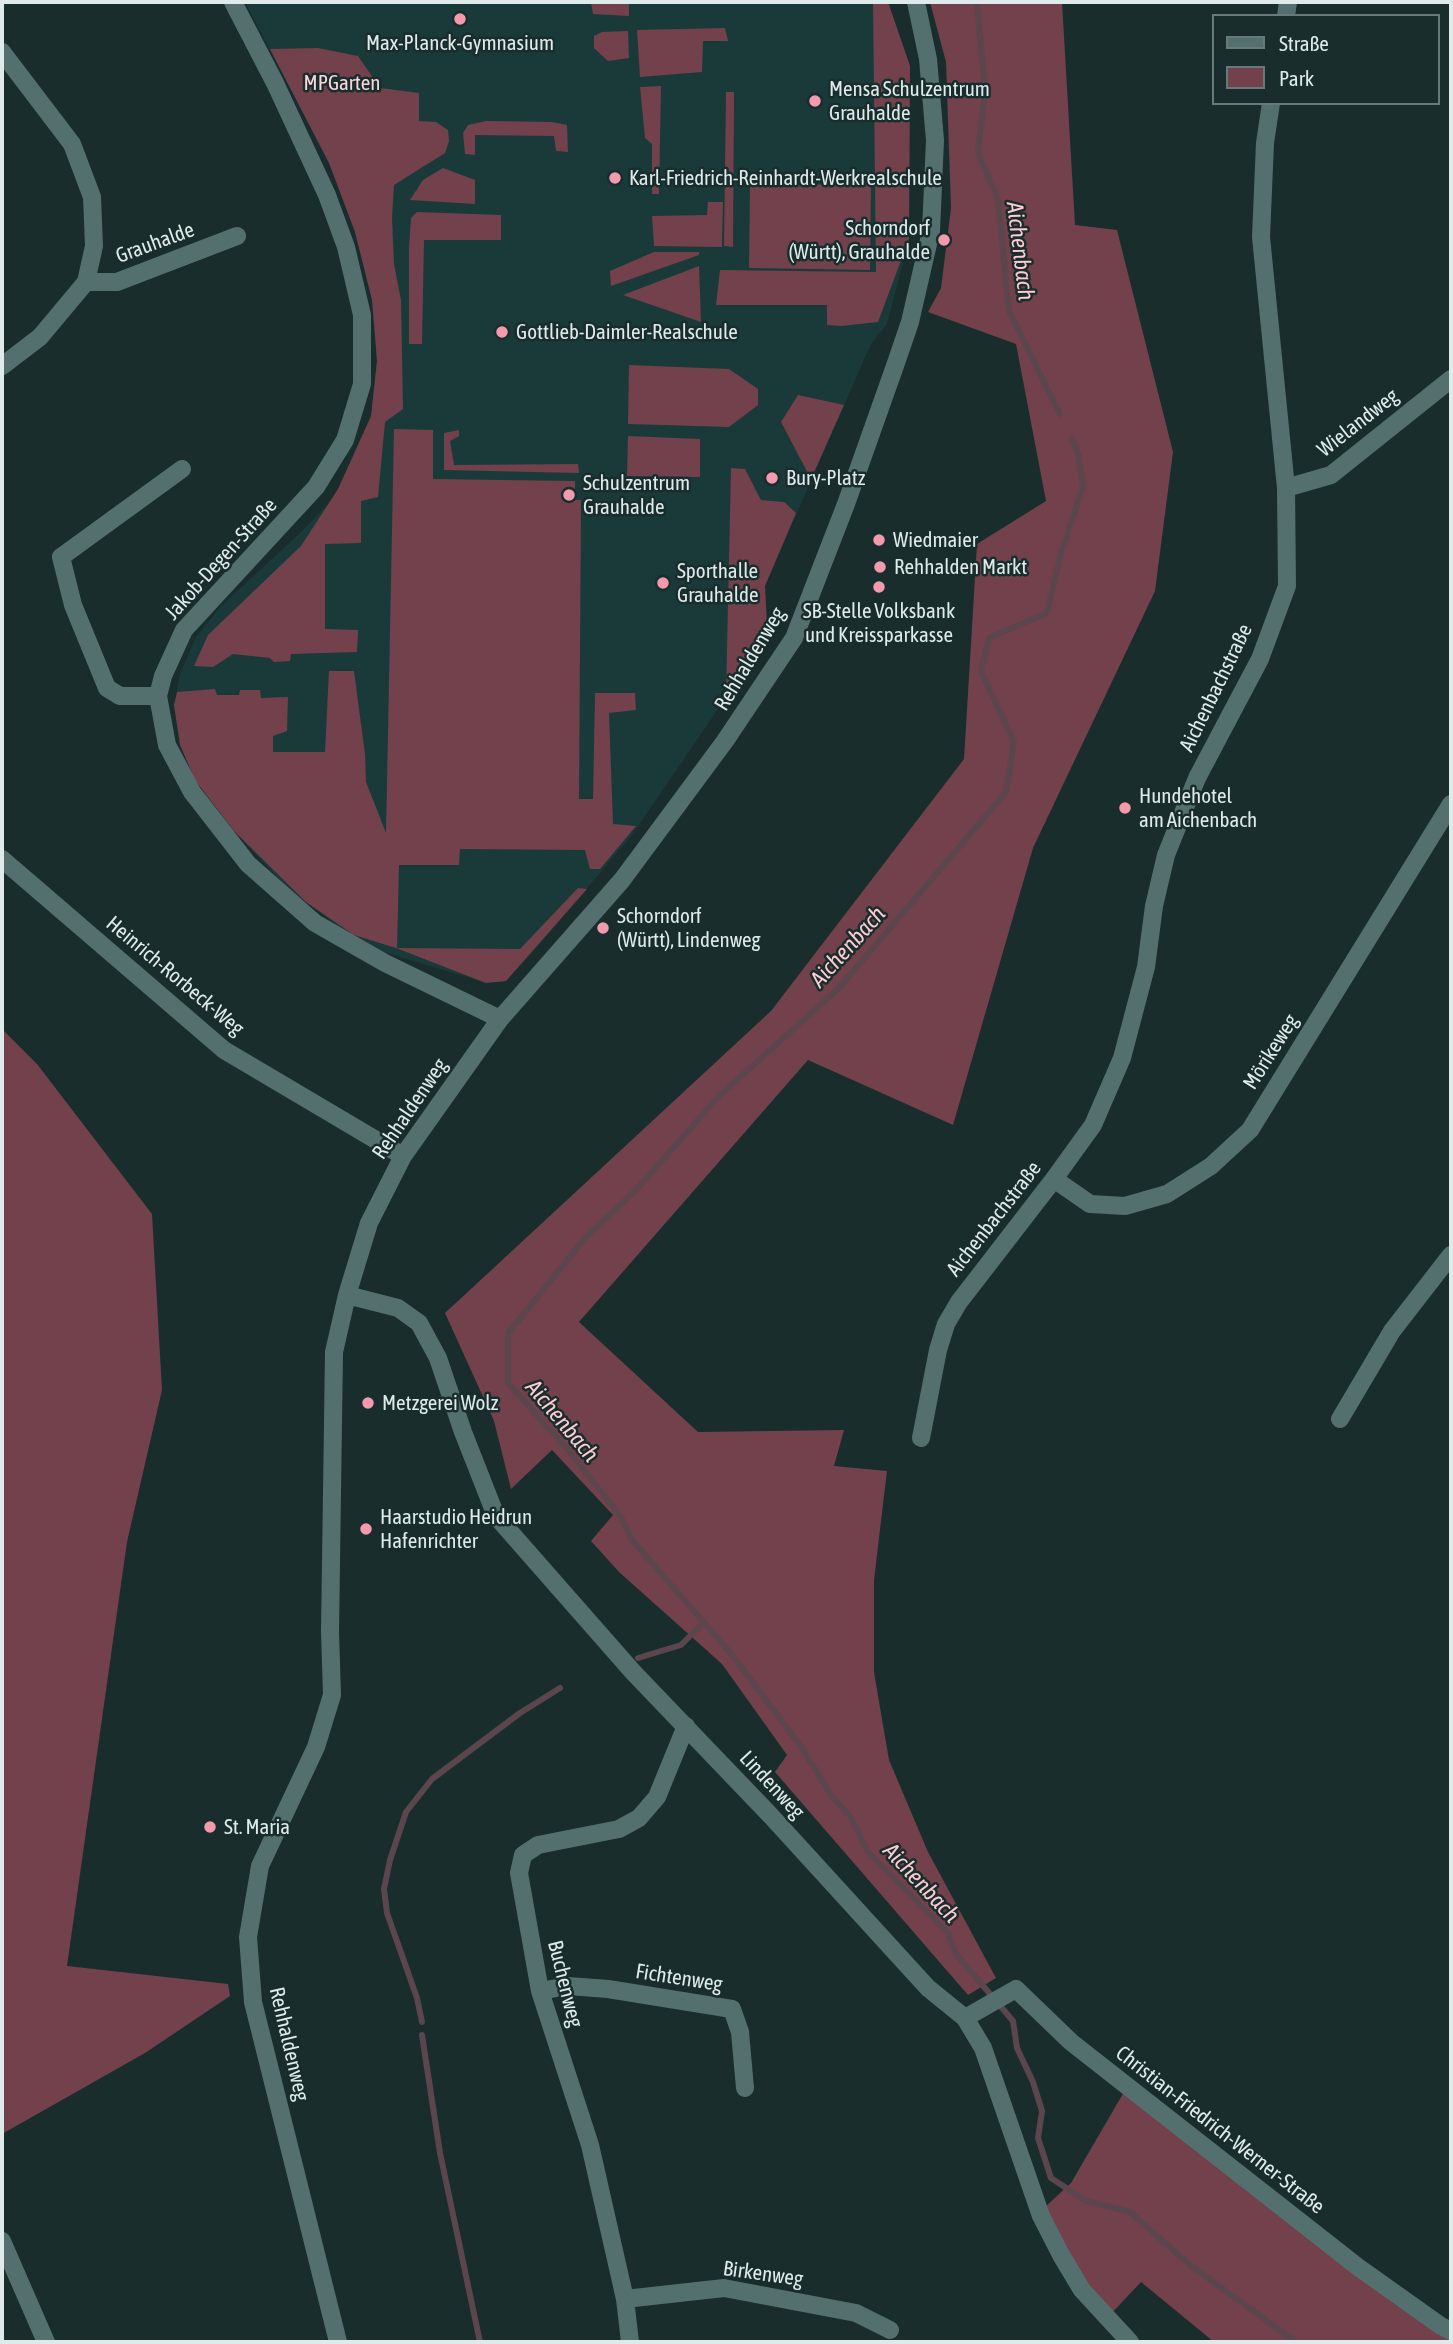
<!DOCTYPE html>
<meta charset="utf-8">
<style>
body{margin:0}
#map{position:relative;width:1453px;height:2344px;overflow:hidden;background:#182d2c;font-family:"Asap Condensed",sans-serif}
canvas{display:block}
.frame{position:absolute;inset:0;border:4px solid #deebea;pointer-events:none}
.legend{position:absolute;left:1212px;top:14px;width:228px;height:91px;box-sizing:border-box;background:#182d2c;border:2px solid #677978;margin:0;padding:9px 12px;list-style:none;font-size:21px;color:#deebea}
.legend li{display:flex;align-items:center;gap:14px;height:35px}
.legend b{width:35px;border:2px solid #677978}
</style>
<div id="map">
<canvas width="1453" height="2344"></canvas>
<div class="frame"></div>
<ul class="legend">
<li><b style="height:9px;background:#54706e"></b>Straße</li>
<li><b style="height:19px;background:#72414b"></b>Park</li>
</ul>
</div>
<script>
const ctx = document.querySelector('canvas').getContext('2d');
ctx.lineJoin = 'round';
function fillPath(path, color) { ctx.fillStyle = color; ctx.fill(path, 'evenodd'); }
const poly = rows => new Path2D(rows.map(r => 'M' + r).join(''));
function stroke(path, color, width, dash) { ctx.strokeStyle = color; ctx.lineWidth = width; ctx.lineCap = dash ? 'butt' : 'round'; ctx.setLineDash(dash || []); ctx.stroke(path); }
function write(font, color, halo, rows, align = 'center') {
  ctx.font = font + ' "Asap Condensed",sans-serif'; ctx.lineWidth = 5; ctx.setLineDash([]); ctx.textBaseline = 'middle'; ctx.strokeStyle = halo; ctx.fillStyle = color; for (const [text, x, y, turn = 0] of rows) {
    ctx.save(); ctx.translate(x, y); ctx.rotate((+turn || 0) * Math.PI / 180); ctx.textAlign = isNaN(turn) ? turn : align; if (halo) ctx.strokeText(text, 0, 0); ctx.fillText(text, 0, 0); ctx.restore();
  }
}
fillPath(poly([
 [245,2,888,2,910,66,909,239,887,324,871,344,765,586,767,624,750,662,632,835,539,945,506,981,486,983,384,952,338,926,287,888,234,831,195,780,180,745,174,705,180,674,196,637,221,606,300,533,331,501,351,468,371,416,377,361,372,300,355,232,329,163]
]), '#1a3a39');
fillPath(poly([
 [591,2,629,2,629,16,593,14],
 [873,2,888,2,910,66,909,239,878,322,841,326,827,325,827,305,716,305,720,270,876,272],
 [930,2,1062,2,1075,225,1117,230,1173,452,1155,591,1033,848,953,1125,808,1060,579,1322,698,1432,844,1430,834,1466,887,1471,874,1580,874,1672,889,1760,928,1852,996,1978,968,1995,775,1772,787,1755,722,1664,619,1572,591,1541,613,1515,552,1450,511,1489,494,1421,445,1313,771,1011,964,759,977,544,1046,501,1016,344,928,312,941,288,951,208,946,62],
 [725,28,728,41,703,41,702,72,640,77,637,30],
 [628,31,629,58,608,61,594,48,594,36,602,32],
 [318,48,358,56,380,88,419,93,419,121,436,122,448,130,449,141,445,153,394,185,392,218,394,264,401,300,403,409,385,422,378,497,361,501,361,543,325,544,325,629,358,630,357,652,291,654,290,661,274,662,270,658,233,654,213,667,194,666,208,635,301,546,338,489,371,416,377,361,372,300,355,232,329,163,270,49],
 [661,86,659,194,652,194,652,144,645,138,640,87],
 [726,92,734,92,733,247,724,246],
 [486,121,552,122,567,125,568,152,556,151,554,136,475,135,475,155,465,154,463,133,468,125],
 [443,168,475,180,475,204,410,200,423,180],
 [871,184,870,270,749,268,750,185],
 [708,202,723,202,722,247,654,246,652,216,707,215],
 [417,212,501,215,501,240,424,240,422,344,409,344,409,248,411,218],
 [654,252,699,252,699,255,611,286,610,271],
 [699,266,701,322,623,295],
 [629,365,729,369,758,389,758,405,729,427,628,424],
 [798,395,844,405,811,479,781,422],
 [394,429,433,430,433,479,575,481,575,500,581,500,579,799,593,799,595,693,635,693,636,710,609,713,613,824,636,826,600,869,590,869,585,850,460,849,459,865,399,865,397,948,520,949,578,888,587,889,506,981,486,983,396,948,354,935,306,902,234,831,195,780,180,745,174,705,177,692,215,689,217,695,239,695,240,690,260,690,261,698,288,697,287,731,273,736,273,752,325,752,329,671,354,671,365,754,366,782,386,833],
 [459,430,459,436,450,441,454,465,578,464,579,473,444,470,444,433],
 [628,436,700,439,700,477,627,476],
 [731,468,745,469,761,500,784,502,796,513,765,586,767,624,726,696],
 [2,1029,37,1064,152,1214,162,1390,127,1542,67,1966,228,1984,230,1996,145,2053,2,2134],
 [1128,2085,1451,2330,1451,2342,1214,2342,1141,2282,1109,2316,1085,2286,1044,2208,1071,2183]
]), '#72414b');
stroke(poly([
 [977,2,985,92,978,152,998,200,1009,311,1060,414],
 [1072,439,1078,453,1083,486,1060,557,1047,613,989,638,981,671,1014,742,1006,792,839,988,719,1096,635,1191,586,1237,508,1333,508,1383,568,1450,621,1517,632,1540,734,1657,800,1745,833,1798,850,1816,868,1852,948,1933,956,1954,1013,2021,1017,2048,1033,2082,1042,2111,1038,2138,1051,2178,1086,2201,1130,2212,1190,2265,1296,2342],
 [638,1658,681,1645,703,1623],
 [422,2022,417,1998,387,1913,384,1889,390,1860,406,1812,432,1779,520,1713,560,1688],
 [422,2035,440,2153,480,2342]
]), '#5c464d', 6);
stroke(poly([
 [233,2,275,83,327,195,346,247,362,315,362,384,345,440,316,487,184,630,163,676,158,696,167,745,192,792,248,864,315,923,385,963,500,1019],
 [1286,16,1288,2],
 [2,52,72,144,92,197,94,246,86,282,40,337,2,366],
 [86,282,117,282,237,236],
 [1286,488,1331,475,1451,379],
 [158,696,120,696,107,688,73,605,61,557,182,469],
 [2,859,224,1050,403,1156],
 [1054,1179,1090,1204,1125,1206,1167,1194,1211,1166,1250,1130,1451,804],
 [347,1295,398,1308,419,1323,438,1358,463,1432,496,1516,633,1672,771,1816,928,1988,965,2018,983,2048,1041,2216,1061,2255,1082,2290,1130,2342],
 [1340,1419,1392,1331,1451,1255],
 [921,1438,938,1350,946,1324,959,1302,1054,1179,1093,1125,1122,1058,1146,967,1154,906,1166,855,1197,778,1260,659,1287,586,1286,488,1261,237,1265,143,1271,103],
 [540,1991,568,1986,608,1989,732,2009,740,2032,745,2088],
 [965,2018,1016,1989,1071,2042,1358,2267,1441,2326,1451,2331],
 [2,2241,46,2342],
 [625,2299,724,2288,856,2313,890,2330],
 [338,2342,253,2002,248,1937,260,1866,316,1747,332,1695,330,1632,334,1352,347,1295,369,1223,403,1156,500,1019,622,880,725,741,794,638,846,504,896,363,910,322,931,231,935,140,928,59,916,2],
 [630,2342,625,2299,590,2145,540,1991,519,1873,523,1855,538,1845,619,1829,639,1818,657,1797,686,1726]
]), '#54706e', 18);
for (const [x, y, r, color] of [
 [460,19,7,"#f39aac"],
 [815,101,7,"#f39aac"],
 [615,178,7,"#f39aac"],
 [944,240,7,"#f39aac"],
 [502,332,7,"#f39aac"],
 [772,478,7,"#f39aac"],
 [569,495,7,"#f39aac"],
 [879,540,7,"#f39aac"],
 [880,567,7,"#f39aac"],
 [663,583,7,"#f39aac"],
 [879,587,7,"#f39aac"],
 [1125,808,7,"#f39aac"],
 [603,928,7,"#f39aac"],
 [368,1403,7,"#f39aac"],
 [366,1529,7,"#f39aac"],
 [210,1827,7,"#f39aac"]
]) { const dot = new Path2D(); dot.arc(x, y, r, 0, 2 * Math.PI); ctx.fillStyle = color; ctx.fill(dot); stroke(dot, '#182d2c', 2.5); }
write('21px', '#deebea', '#182d2c', [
 ["Max-Planck-Gymnasium",460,43,"center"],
 ["Mensa Schulzentrum",829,89],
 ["Grauhalde",829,113],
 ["Karl-Friedrich-Reinhardt-Werkrealschule",629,178],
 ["Schorndorf",930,228,"right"],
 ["(Württ), Grauhalde",930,252,"right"],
 ["Gottlieb-Daimler-Realschule",516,332],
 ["Bury-Platz",786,478],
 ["Schulzentrum",583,483],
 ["Grauhalde",583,507],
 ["Wiedmaier",893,540],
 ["Rehhalden Markt",894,567],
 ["Sporthalle",677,571],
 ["Grauhalde",677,595],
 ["SB-Stelle Volksbank",879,611,"center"],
 ["und Kreissparkasse",879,635,"center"],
 ["Hundehotel",1139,796],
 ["am Aichenbach",1139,820],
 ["Schorndorf",617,916],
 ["(Württ), Lindenweg",617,940],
 ["Metzgerei Wolz",382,1403],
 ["Haarstudio Heidrun",380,1517],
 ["Hafenrichter",380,1541],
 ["St. Maria",224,1827]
], 'left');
write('21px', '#f9d6dc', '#182d2c', [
 ["MPGarten",342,83]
]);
write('21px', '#deebea', '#182d2c', [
 ["Grauhalde",155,243,-20],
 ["Wielandweg",1358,423,-38],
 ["Jakob-Degen-Straße",221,559,-48],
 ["Rehhaldenweg",750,659,-59],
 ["Aichenbachstraße",1216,688,-64],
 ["Heinrich-Rorbeck-Weg",175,976,40],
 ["Mörikeweg",1271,1052,-58],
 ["Rehhaldenweg",410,1109,-56],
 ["Aichenbachstraße",994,1219,-52],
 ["Lindenweg",772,1785,47],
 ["Fichtenweg",679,1978,9],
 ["Buchenweg",565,1984,76],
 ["Rehhaldenweg",289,2044,77],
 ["Christian-Friedrich-Werner-Straße",1220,2130,38],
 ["Birkenweg",763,2274,8]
]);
write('italic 23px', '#fecad3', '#182d2c', [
 ["Aichenbach",1020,251,83],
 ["Aichenbach",848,947,-48],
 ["Aichenbach",562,1421,50],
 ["Aichenbach",921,1883,47]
]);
</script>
